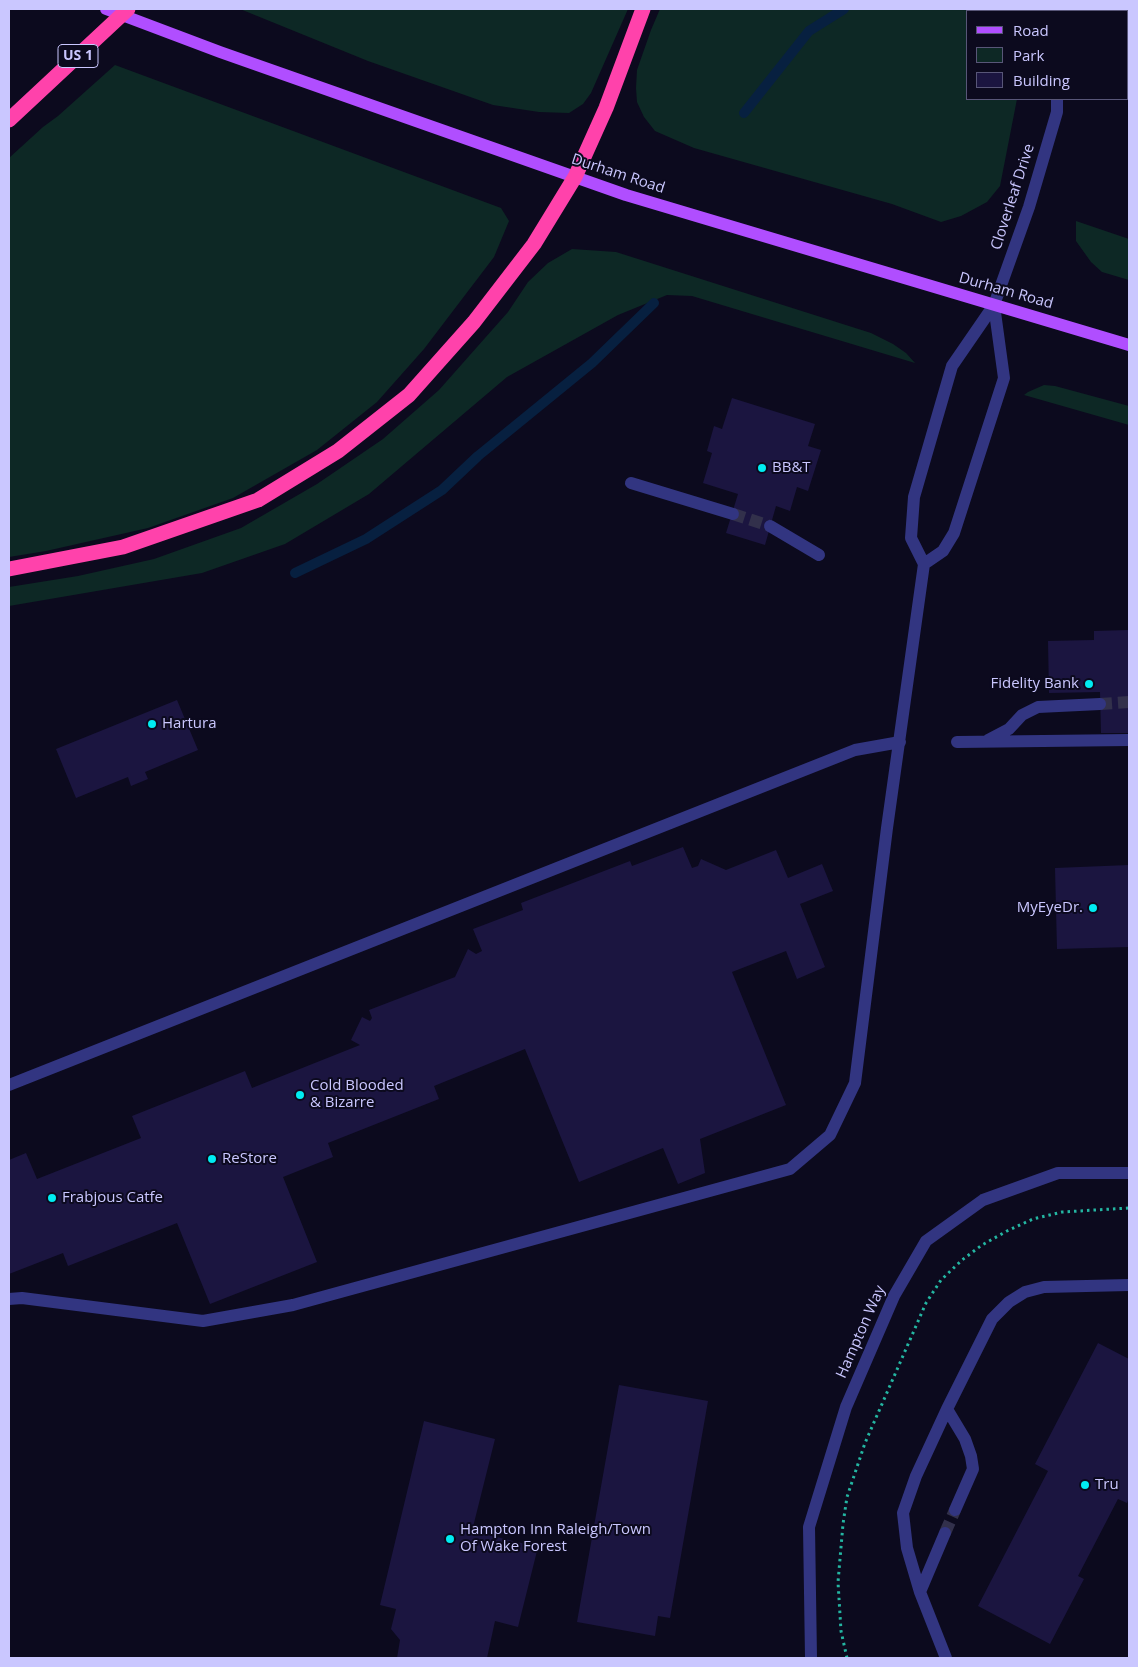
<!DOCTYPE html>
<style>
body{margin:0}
#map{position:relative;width:1138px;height:1667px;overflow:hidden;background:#0c0a1e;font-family:"Open Sans",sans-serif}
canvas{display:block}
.frame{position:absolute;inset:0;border:10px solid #cac7ff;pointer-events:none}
.legend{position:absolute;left:966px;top:10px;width:162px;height:90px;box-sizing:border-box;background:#0c0a1e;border:1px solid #585678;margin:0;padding:6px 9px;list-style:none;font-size:15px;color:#cac7ff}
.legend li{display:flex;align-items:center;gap:10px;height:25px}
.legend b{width:25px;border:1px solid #585678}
</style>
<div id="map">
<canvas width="1138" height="1667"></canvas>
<div class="frame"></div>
<ul class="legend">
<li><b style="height:6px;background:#b04eff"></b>Road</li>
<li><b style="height:14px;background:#0d2825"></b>Park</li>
<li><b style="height:14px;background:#1b1540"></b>Building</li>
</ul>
</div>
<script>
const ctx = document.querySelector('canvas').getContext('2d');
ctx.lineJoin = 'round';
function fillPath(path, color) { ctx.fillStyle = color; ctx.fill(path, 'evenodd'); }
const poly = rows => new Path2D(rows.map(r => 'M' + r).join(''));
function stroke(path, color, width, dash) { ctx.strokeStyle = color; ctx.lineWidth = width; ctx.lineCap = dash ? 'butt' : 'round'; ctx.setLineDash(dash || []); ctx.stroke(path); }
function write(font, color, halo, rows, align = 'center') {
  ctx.font = font + ' "Open Sans",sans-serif'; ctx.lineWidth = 4; ctx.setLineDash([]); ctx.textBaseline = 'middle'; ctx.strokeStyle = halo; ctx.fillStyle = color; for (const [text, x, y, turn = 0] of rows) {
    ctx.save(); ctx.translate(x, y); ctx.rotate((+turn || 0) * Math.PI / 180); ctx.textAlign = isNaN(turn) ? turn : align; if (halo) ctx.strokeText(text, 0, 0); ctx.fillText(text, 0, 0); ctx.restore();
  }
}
fillPath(poly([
 [240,9,628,9,591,93,583,104,569,113,539,112,493,105,368,61],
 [660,9,1023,9,1024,11,967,11,967,99,1017,99,1000,186,987,202,961,216,941,222,892,204,694,148,655,131,644,117,637,102,636,88,637,70,651,30],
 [115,65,501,208,509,221,494,257,424,349,377,402,317,450,233,498,148,528,46,551,9,557,9,158,43,127,58,116],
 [1076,221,1129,239,1129,280,1102,272,1091,262,1076,241],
 [572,249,616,252,871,333,893,344,906,353,915,363,692,296,667,295,618,315,507,377,369,494,285,544,202,573,9,606,9,587,78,576,154,559,241,528,317,484,383,439,439,390,508,312,528,282,548,263],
 [1044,385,1055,386,1129,406,1129,425,1024,395,1028,392]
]), '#0d2825');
stroke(poly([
 [744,113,809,31,844,9],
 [295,573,366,539,442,490,478,456,592,363,654,303]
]), '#072040', 10);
fillPath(poly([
 [732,398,815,424,808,446,821,450,808,491,797,487,790,511,776,506,765,545,726,533,738,494,703,483,712,453,707,451,714,426,722,429],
 [1129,630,1129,733,1101,733,1100,692,1049,693,1048,641,1094,640,1094,631],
 [177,700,198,750,145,772,148,779,131,786,128,777,76,798,56,749],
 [683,847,692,868,698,866,701,859,726,870,776,850,788,878,822,864,833,891,800,904,825,967,797,979,786,951,732,972,786,1105,700,1139,705,1173,678,1184,663,1148,579,1182,525,1049,434,1086,439,1099,328,1143,333,1157,283,1177,317,1262,210,1304,177,1223,68,1266,63,1253,9,1274,9,1160,26,1153,37,1179,141,1138,132,1116,245,1071,252,1088,360,1045,351,1040,362,1017,370,1021,372,1018,369,1010,455,977,468,949,476,954,482,951,473,929,523,910,521,903,630,861,632,866],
 [1129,865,1129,947,1057,949,1055,868],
 [1098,1343,1129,1359,1129,1498,1127,1503,1118,1499,1078,1576,1084,1579,1050,1644,978,1606,1048,1471,1035,1464],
 [619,1385,708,1401,670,1618,658,1616,655,1636,577,1622],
 [424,1421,495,1439,472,1531,538,1547,518,1627,495,1621,487,1658,397,1658,400,1640,391,1629,396,1609,380,1605]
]), '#1b1540');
stroke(poly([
 [733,514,770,526],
 [1100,704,1129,702],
 [945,1533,955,1510]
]), '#32304b', 12, [12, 6]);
stroke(poly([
 [847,1658,841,1631,838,1582,843,1524,847,1497,865,1443,926,1303,941,1280,962,1260,982,1245,1007,1231,1033,1219,1062,1212,1129,1208]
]), '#24b6a2', 3, [2.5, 4]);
stroke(poly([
 [1056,9,1056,11],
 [631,483,733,514],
 [770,526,819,555],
 [924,564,943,551,954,533,1004,378,994,305],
 [988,740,1009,729,1022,715,1038,707,1100,704],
 [957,742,1129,740],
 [9,1085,855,750,900,742],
 [9,1299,22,1298,203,1321,293,1305,790,1169,830,1135,855,1083,887,828,924,564,911,538,914,497,952,366,994,305,1029,207,1057,112,1057,99],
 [947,1409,965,1439,971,1456,973,1469,955,1510],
 [920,1592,945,1533],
 [811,1658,809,1527,846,1407,894,1296,926,1241,983,1200,1058,1173,1129,1173],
 [946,1658,920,1592,907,1548,903,1513,916,1476,947,1409,992,1319,1009,1302,1025,1292,1044,1287,1129,1285]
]), '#323581', 12);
stroke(poly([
 [106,9,220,52,626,195,1129,345]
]), '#b04eff', 12);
stroke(poly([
 [9,120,128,9],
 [9,569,123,547,258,500,338,451,409,395,474,322,534,244,575,177,606,108,643,9]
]), '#ff42ab', 15);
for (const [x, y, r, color] of [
 [762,468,5,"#00ecf2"],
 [1089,684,5,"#00ecf2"],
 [152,724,5,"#00ecf2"],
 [1093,908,5,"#00ecf2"],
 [300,1095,5,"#00ecf2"],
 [212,1159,5,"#00ecf2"],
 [52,1198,5,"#00ecf2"],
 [1085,1485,5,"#00ecf2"],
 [450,1539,5,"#00ecf2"]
]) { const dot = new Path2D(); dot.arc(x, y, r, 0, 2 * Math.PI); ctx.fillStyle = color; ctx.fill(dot); stroke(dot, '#0c0a1e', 2); }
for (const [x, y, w] of [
 [78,56,40]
]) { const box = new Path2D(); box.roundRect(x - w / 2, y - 11.5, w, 23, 4); ctx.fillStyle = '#0c0a1e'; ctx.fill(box); stroke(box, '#cac7ff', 1); }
write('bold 14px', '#cac7ff', null, [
 ["US 1",78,56]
]);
write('15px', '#cac7ff', '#0c0a1e', [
 ["Durham Road",618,174,18],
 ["Cloverleaf Drive",1013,197,-72],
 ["Durham Road",1006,291,16],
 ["Hampton Way",861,1332,-66]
]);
write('15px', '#cac7ff', '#0c0a1e', [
 ["BB&T",772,468],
 ["Fidelity Bank",1079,684,"right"],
 ["Hartura",162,724],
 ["MyEyeDr.",1083,908,"right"],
 ["Cold Blooded",310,1086],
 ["& Bizarre",310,1103],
 ["ReStore",222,1159],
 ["Frabjous Catfe",62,1198],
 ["Tru",1095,1485],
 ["Hampton Inn Raleigh/Town",460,1530],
 ["Of Wake Forest",460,1547]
], 'left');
</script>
